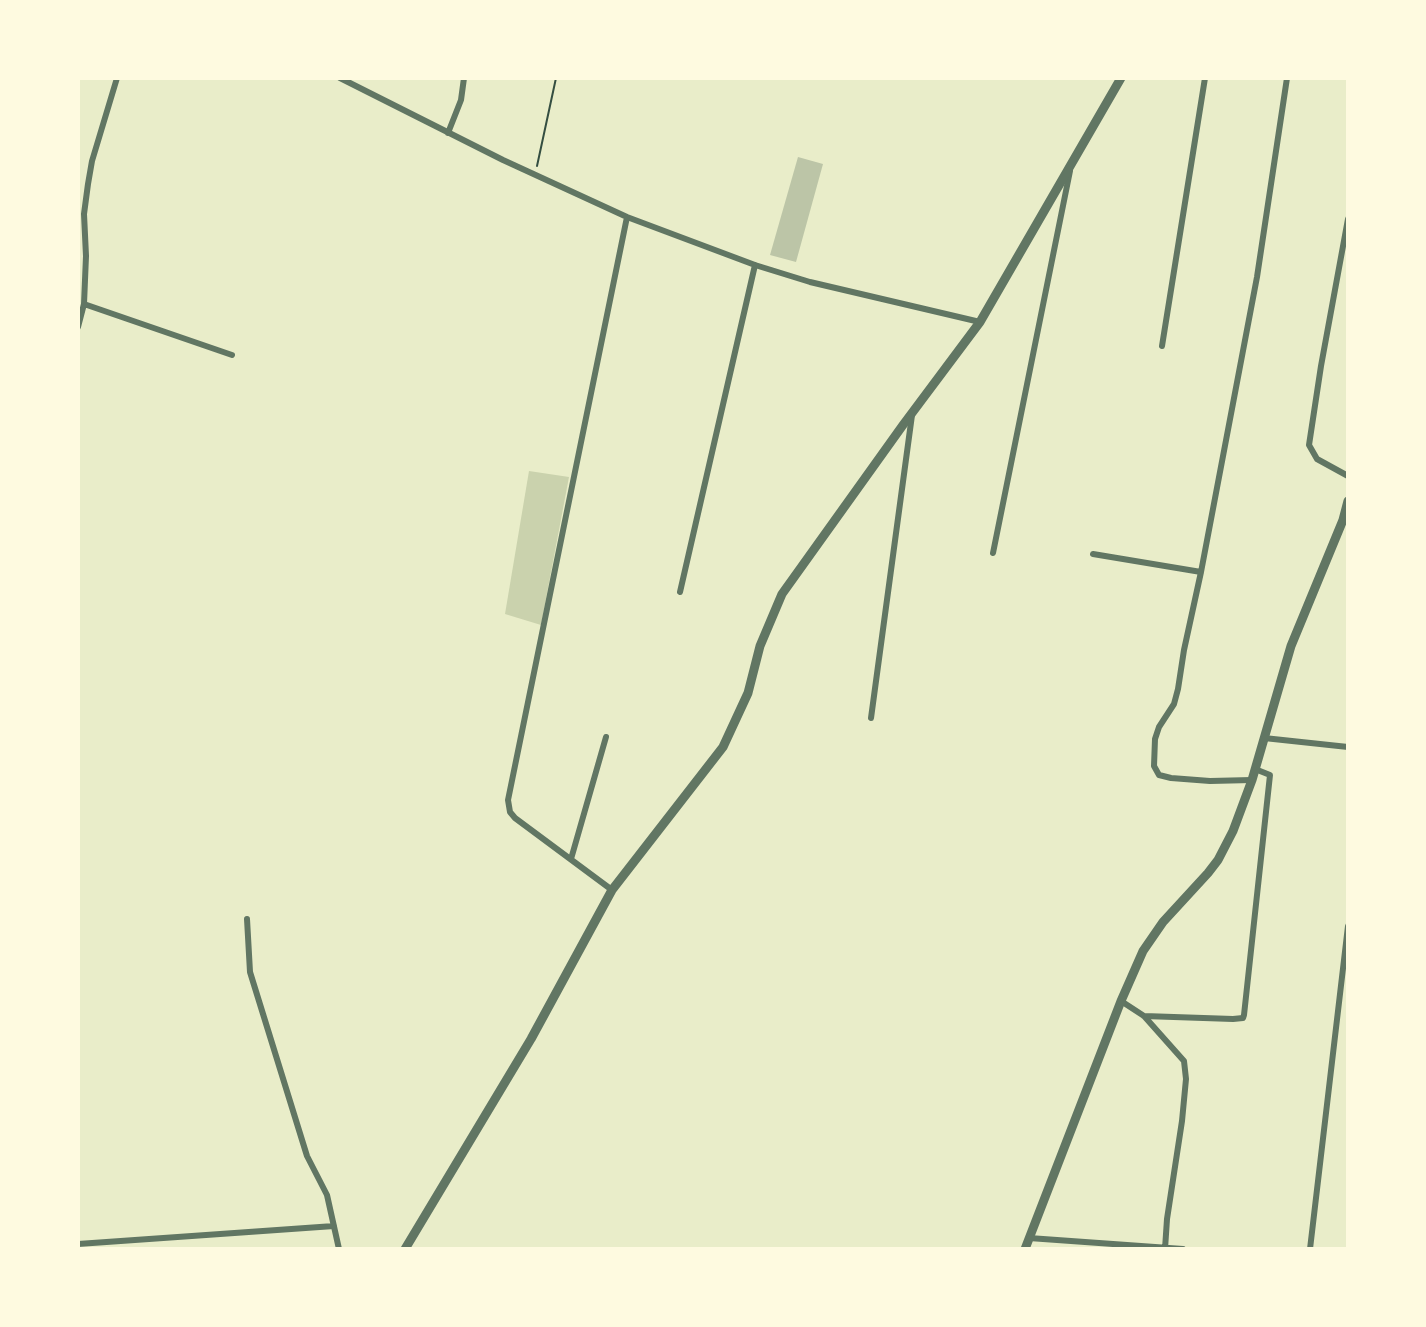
<!DOCTYPE html>
<style>
body{margin:0}
#map{position:relative;width:1426px;height:1327px;overflow:hidden;background:#e9edc9;font-family:Arial,sans-serif}
canvas{display:block}
.frame{position:absolute;inset:0;border:80px solid #fefae0;pointer-events:none}
</style>
<div id="map">
<canvas width="1426" height="1327"></canvas>
<div class="frame"></div>
</div>
<script>
const ctx = document.querySelector('canvas').getContext('2d');
ctx.lineJoin = 'round';
function fillPath(path, color) { ctx.fillStyle = color; ctx.fill(path, 'evenodd'); }
const poly = rows => new Path2D(rows.map(r => 'M' + r).join(''));
function stroke(path, color, width, dash) { ctx.strokeStyle = color; ctx.lineWidth = width; ctx.lineCap = dash ? 'butt' : 'round'; ctx.setLineDash(dash || []); ctx.stroke(path); }
fillPath(poly([
 [529,471,569,477,541,625,505,614]
]), '#cad2ad');
fillPath(poly([
 [798,157,823,164,796,262,770,255]
]), '#bcc5a7');
stroke(poly([
 [537,166,556,78]
]), '#344e41', 2);
stroke(poly([
 [340,78,503,160,627,217,755,265,810,282,980,322],
 [448,133,461,100,464,78],
 [1348,219,1321,366,1309,445,1317,459,1348,476],
 [84,304,232,355],
 [78,327,84,304,86,256,84,214,88,184,92,161,117,78],
 [1162,346,1205,78],
 [993,553,1070,171],
 [1093,554,1201,572],
 [680,592,755,265],
 [871,718,912,415],
 [1264,738,1348,747],
 [1252,780,1210,781,1171,778,1159,775,1154,766,1155,739,1159,727,1174,704,1178,689,1184,650,1201,572,1257,277,1287,78],
 [571,859,606,737],
 [612,890,515,818,510,812,508,800,627,217],
 [247,919,250,972,307,1156,327,1195,339,1249],
 [1121,1001,1144,1016,1184,1061,1186,1079,1182,1121,1167,1219,1165,1249],
 [1144,1016,1233,1019,1243,1018,1244,1015,1270,775,1255,769],
 [1029,1238,1183,1249],
 [78,1244,334,1226],
 [1310,1249,1348,926]
]), '#617663', 6);
stroke(poly([
 [405,1249,531,1039,612,890,723,747,748,693,760,646,782,594,903,425,980,322,1121,78],
 [1025,1249,1121,1001,1143,951,1163,922,1208,873,1218,860,1233,831,1252,780,1291,646,1343,520,1348,501]
]), '#617663', 9);
</script>
